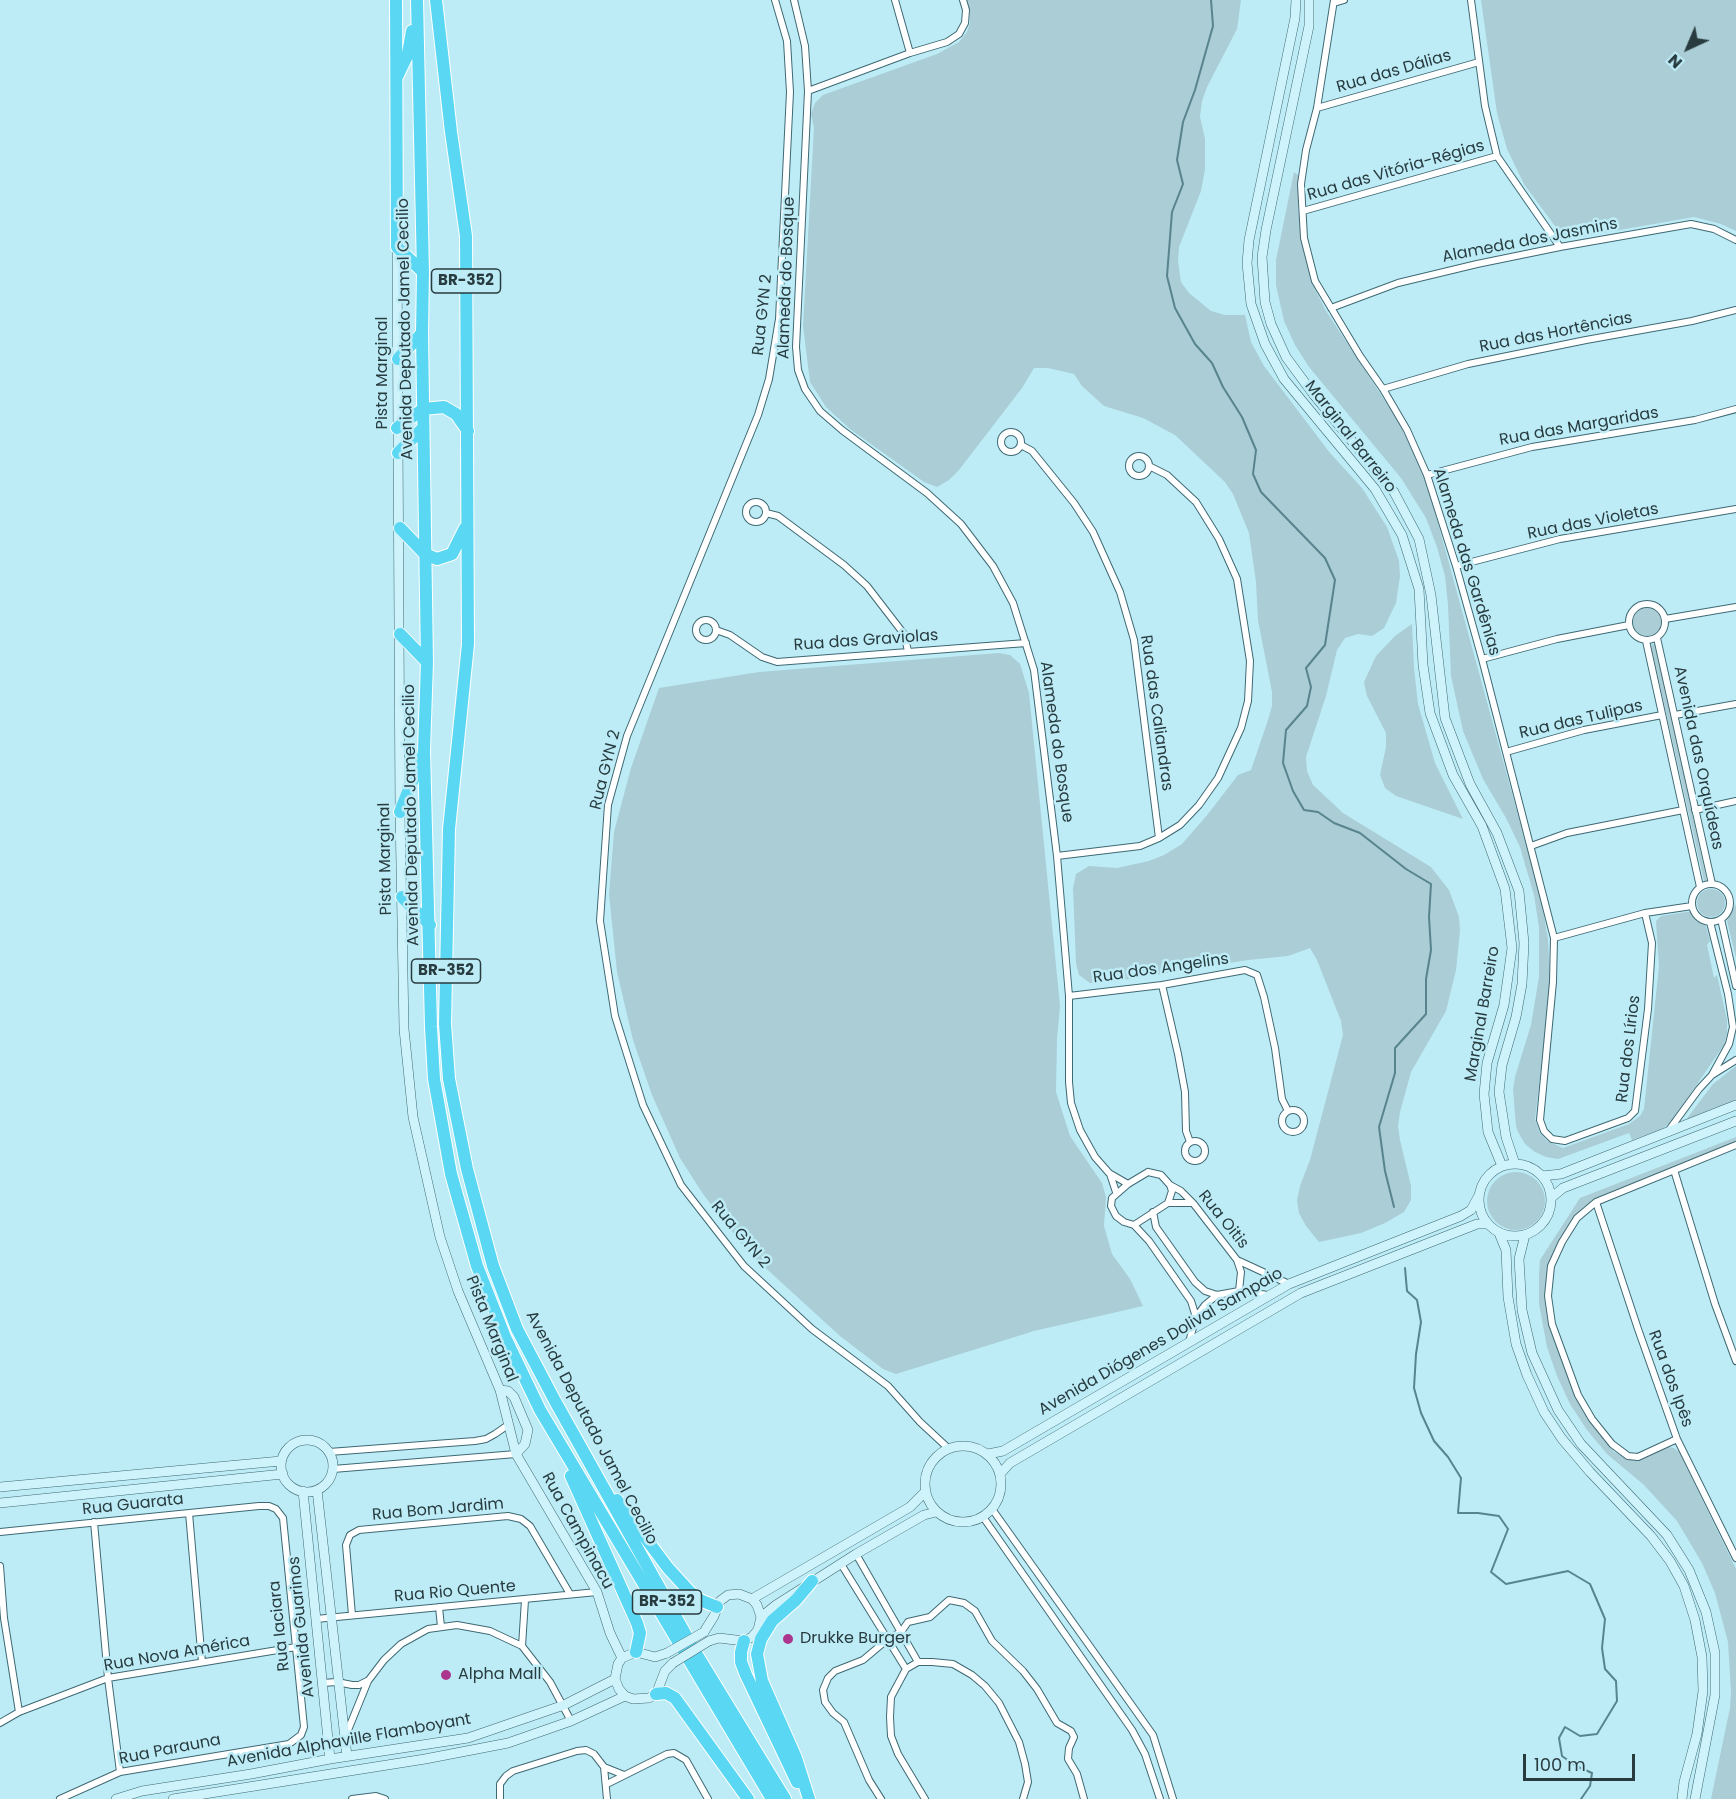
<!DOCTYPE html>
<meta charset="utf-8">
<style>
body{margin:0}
#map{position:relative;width:1736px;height:1799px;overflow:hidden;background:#bdecf7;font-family:Poppins,sans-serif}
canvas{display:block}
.north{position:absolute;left:1658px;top:18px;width:60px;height:60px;-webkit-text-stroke:4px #bdecf7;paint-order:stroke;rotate:224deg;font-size:16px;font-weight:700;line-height:24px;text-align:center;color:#283b3f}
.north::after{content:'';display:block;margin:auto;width:21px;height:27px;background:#283b3f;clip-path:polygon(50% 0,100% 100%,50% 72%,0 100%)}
.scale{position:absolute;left:1523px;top:1754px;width:112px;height:27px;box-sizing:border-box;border:3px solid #283b3f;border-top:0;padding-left:8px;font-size:18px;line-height:21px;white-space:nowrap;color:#283b3f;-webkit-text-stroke:4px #bdecf7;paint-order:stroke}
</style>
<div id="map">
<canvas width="1736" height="1799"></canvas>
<div class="north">N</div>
<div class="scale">100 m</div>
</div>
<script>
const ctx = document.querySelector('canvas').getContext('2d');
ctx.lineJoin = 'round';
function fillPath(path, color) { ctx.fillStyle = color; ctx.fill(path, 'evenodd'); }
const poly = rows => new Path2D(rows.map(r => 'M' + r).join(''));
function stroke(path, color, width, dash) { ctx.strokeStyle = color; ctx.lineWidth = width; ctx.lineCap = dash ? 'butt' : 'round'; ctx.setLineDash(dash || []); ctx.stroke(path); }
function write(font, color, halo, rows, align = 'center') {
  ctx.font = font + ' Poppins,sans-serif'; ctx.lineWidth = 5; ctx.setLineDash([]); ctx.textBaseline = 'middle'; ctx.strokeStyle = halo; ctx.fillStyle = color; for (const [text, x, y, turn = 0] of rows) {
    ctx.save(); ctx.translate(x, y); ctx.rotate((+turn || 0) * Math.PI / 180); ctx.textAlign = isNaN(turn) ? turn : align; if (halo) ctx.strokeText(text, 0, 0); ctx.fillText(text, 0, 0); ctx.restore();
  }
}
fillPath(poly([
 [966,0,1241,0,1237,29,1207,87,1202,101,1200,117,1205,139,1205,169,1201,191,1179,247,1178,261,1181,282,1189,293,1211,311,1225,315,1245,315,1251,342,1264,366,1330,453,1362,488,1387,527,1399,561,1400,576,1396,603,1384,628,1372,636,1358,634,1345,638,1337,650,1326,696,1306,757,1307,771,1313,785,1343,813,1431,867,1449,890,1459,917,1460,931,1456,970,1446,1011,1411,1072,1400,1112,1398,1126,1400,1140,1411,1186,1411,1200,1404,1212,1385,1223,1361,1233,1319,1242,1306,1226,1299,1213,1297,1200,1300,1186,1310,1160,1343,1035,1341,1021,1317,960,1310,948,1288,956,1248,960,1105,983,1090,983,1079,975,1076,963,1073,888,1076,874,1089,866,1117,868,1149,861,1164,855,1182,844,1208,814,1238,775,1251,770,1268,720,1272,706,1272,692,1258,620,1256,582,1249,533,1233,494,1225,482,1175,435,1143,418,1104,406,1082,386,1074,374,1048,368,1034,368,1022,388,959,470,949,480,937,487,924,482,850,429,826,407,810,382,803,326,814,128,811,114,815,103,823,95,937,54,959,42,967,32,970,23,970,12],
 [1481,0,1736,0,1736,231,1721,224,1694,217,1568,239,1563,237,1524,184,1507,149,1497,113],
 [1294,172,1298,175,1298,209,1304,253,1316,291,1326,311,1397,419,1419,463,1430,494,1541,899,1548,939,1550,980,1548,1010,1535,1119,1540,1133,1547,1141,1563,1148,1629,1124,1640,1116,1644,1109,1659,966,1656,921,1661,916,1686,912,1690,912,1697,921,1706,926,1710,941,1707,945,1714,978,1717,975,1727,1020,1727,1033,1724,1045,1671,1122,1662,1129,1632,1140,1629,1133,1558,1159,1546,1157,1535,1152,1525,1144,1518,1132,1516,1126,1513,1089,1515,1077,1531,1025,1539,977,1539,927,1534,895,1520,847,1506,818,1483,779,1463,731,1451,676,1448,605,1445,576,1437,547,1426,518,1401,478,1309,367,1295,345,1284,321,1276,285,1276,260],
 '1633 622a14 14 0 1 1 28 0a14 14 0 1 1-28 0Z',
 [1412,624,1414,668,1418,704,1435,763,1463,819,1396,796,1385,788,1380,775,1386,747,1386,733,1367,696,1364,682,1376,656,1395,636],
 [1653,644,1656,644,1707,882,1704,881,1651,646],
 [999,653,1010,655,1020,664,1029,693,1060,1006,1057,1039,1056,1092,1070,1136,1102,1183,1106,1197,1104,1226,1112,1254,1130,1279,1143,1306,1034,1331,896,1374,883,1369,840,1336,747,1251,703,1194,680,1158,652,1095,633,1040,617,972,609,894,614,832,631,768,659,688,759,672],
 '1697 903a14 14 0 1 1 28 0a14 14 0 1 1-28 0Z',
 [1736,904,1736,958,1727,921],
 [1736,1066,1736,1101,1685,1121,1713,1084],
 [1736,1137,1736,1143,1603,1195,1584,1207,1560,1241,1548,1264,1545,1297,1549,1326,1575,1396,1590,1422,1614,1452,1628,1459,1637,1460,1668,1447,1674,1448,1679,1452,1736,1569,1736,1799,1711,1799,1730,1708,1731,1692,1728,1642,1715,1593,1702,1563,1677,1521,1644,1485,1607,1454,1587,1430,1570,1404,1557,1376,1547,1347,1539,1304,1539,1274,1540,1260,1580,1198],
 '1487 1201a29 29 0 1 1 58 0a29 29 0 1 1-58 0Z'
]), '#aacdd6');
stroke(poly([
 [1211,0,1213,26,1195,90,1183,122,1177,160,1183,184,1172,212,1167,276,1175,308,1195,344,1212,363,1223,387,1242,417,1256,450,1253,474,1261,492,1325,558,1335,580,1325,645,1306,668,1311,687,1307,706,1286,730,1283,763,1293,791,1304,810,1318,812,1334,823,1360,833,1406,869,1431,884,1429,917,1431,950,1426,979,1426,1014,1395,1048,1395,1073,1379,1127,1385,1171,1394,1207],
 [1405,1268,1407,1291,1417,1300,1421,1322,1416,1354,1414,1388,1421,1413,1434,1441,1448,1457,1461,1478,1458,1513,1478,1513,1499,1516,1508,1529,1491,1572,1506,1584,1568,1571,1590,1584,1605,1619,1602,1648,1605,1669,1616,1681,1617,1701,1597,1734,1580,1736,1565,1727,1559,1738,1562,1756,1576,1766,1592,1773,1590,1786,1581,1799]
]), '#58848e', 2);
const street = poly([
 [775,0,787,41,790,92,779,319,769,379,758,415,627,736,608,805,600,921,615,1016,643,1105,681,1185,744,1266,812,1329,888,1386,920,1422,948,1448],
 [794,0,805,46,808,91,796,347,798,370,805,389,820,411,842,430,927,493,961,524,993,566,1013,603,1034,670,1057,856,1069,996,1069,1082,1071,1103,1080,1130,1095,1157,1109,1173,1128,1184],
 [895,0,910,53],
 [1334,0,1317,108,1306,150,1301,184,1304,238,1315,281,1360,356,1383,389,1407,430,1427,475,1456,566,1482,659,1554,938,1553,982,1540,1120,1544,1131,1552,1139,1565,1141,1628,1118,1635,1111,1648,1009,1652,943,1645,913],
 [1471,0,1485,106,1497,156,1560,247],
 [1334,3,1344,0],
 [808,91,910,53,947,42,959,34,965,23,966,10,963,0],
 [1317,108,1479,62],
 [1303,211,1497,156],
 [1331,308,1398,283,1477,264,1560,247,1691,224,1714,229,1736,240],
 [1383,389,1468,364,1586,340,1692,321,1736,310],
 '1001 442a10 10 0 1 1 20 0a10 10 0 1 1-20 0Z',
 [1021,445,1032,451,1074,503,1093,532,1120,592,1134,640,1159,838],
 '1129 466a10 10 0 1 1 20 0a10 10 0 1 1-20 0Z',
 [1427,475,1532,447,1695,420,1736,409],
 '746 512a10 10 0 1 1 20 0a10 10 0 1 1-20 0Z',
 [766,513,778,516,844,565,867,586,904,634,908,651],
 [1456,566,1560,539,1736,509],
 '1629 622a18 18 0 1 1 36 0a18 18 0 1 1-36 0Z',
 [1665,619,1736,607],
 '696 630a10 10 0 1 1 20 0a10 10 0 1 1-20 0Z',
 [716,630,730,635,762,657,777,662,1026,643],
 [1657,638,1712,884],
 [1646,641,1700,887],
 [1482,659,1557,639,1629,625],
 [1675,715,1736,704],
 [1506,752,1584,730,1662,715],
 [1695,810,1736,801],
 [1531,846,1567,833,1683,810],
 [1057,856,1140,846,1159,838,1180,825,1199,805,1218,778,1241,728,1248,701,1250,661,1237,579,1219,539,1196,502,1167,475,1149,466],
 '1692 903a19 19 0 1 1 38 0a19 19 0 1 1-38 0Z',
 [1721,919,1736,986],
 [1710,922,1728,994,1733,1027,1729,1044,1712,1075],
 [1554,938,1645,913,1692,906],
 [1162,985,1178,1054,1185,1092,1186,1131,1190,1142],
 [1069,996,1162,985,1245,970,1257,975,1264,997,1275,1048,1282,1099,1288,1111],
 '1282 1121a11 11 0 1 1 22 0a11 11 0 1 1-22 0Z',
 [1669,1130,1699,1089,1712,1075,1736,1060],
 '1185 1151a10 10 0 1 1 20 0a10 10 0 1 1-20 0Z',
 [1674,1170,1715,1304,1736,1361],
 [1148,1172,1161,1175,1170,1185,1172,1191,1168,1203,1134,1225,1124,1222,1116,1216,1111,1206,1112,1198,1128,1184,1148,1172],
 [1110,1174,1116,1192],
 [1170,1185,1181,1191,1193,1203,1237,1260,1289,1284],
 [1596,1202,1638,1329,1677,1439,1736,1558],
 [1168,1203,1192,1203],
 [1153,1212,1156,1227,1195,1282,1205,1291,1217,1295,1239,1291,1241,1272,1237,1260],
 [1134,1225,1149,1241,1191,1301,1196,1317,1189,1342],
 [1239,1291,1268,1295],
 [1196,1317,1205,1305,1217,1295],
 [1677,1439,1638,1457,1628,1456,1612,1444,1592,1419,1578,1395,1552,1324,1548,1296,1551,1266,1562,1242,1577,1218,1596,1202,1736,1145],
 [329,1452,475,1441,486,1439,495,1434,508,1425],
 [333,1469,516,1454],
 [992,1509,1153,1735,1173,1799],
 [189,1513,202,1662],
 [983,1517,1132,1730,1145,1754,1160,1799],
 [94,1522,108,1678,120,1772],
 [0,1532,259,1506,269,1506,276,1509,283,1518,304,1727,301,1735,289,1744,120,1772,60,1799],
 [856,1554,918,1662],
 [841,1564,906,1669],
 [0,1566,4,1618,19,1712],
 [439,1607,441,1627],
 [352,1615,346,1545,350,1535,359,1530,508,1516,521,1519,530,1526,570,1594],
 [316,1619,597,1592],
 [522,1646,525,1600],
 [322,1683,337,1682,352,1685,359,1685,367,1681],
 [0,1723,19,1712,108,1678,296,1647],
 [346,1735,368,1681,384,1660,401,1644,428,1629,457,1625,490,1631,522,1646,550,1682,571,1721],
 [604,1767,624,1775],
 [607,1784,667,1754,674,1753,686,1760,708,1799],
 [352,1799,376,1796,385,1799],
 [500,1799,500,1784,506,1776,513,1771,577,1751,586,1750,594,1754,604,1767,607,1799],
 [881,1799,869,1780,844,1722,833,1713,825,1702,823,1690,828,1678,835,1671,863,1660,888,1639,901,1632,908,1622,930,1617,949,1600,964,1603,975,1611,992,1641,1023,1671,1037,1689,1057,1723,1071,1731,1074,1737,1069,1748,1068,1759,1077,1774,1084,1799],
 [925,1799,898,1754,891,1736,890,1717,891,1697,906,1669,918,1662,932,1662,953,1664,972,1675,985,1686,999,1703,1019,1742,1025,1764,1028,1782,1023,1799]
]);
const secondary = poly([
 [1296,0,1295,18,1249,240,1247,263,1251,304,1265,344,1284,379,1375,489,1402,535,1419,589,1423,665,1430,713,1453,775,1482,826,1505,889,1512,948,1504,1005,1487,1063,1484,1094,1488,1132,1502,1166],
 [1309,0,1309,26,1266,230,1262,257,1265,302,1271,324,1286,357,1314,395,1394,492,1419,539,1431,595,1445,718,1470,784,1497,833,1519,891,1524,943,1522,984,1516,1017,1502,1065,1499,1092,1506,1137,1515,1164],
 [397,247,400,812,404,1029,413,1117,440,1237,458,1291,500,1390,516,1454,597,1592,610,1633,622,1658],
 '1479 1200a36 36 0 1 1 72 0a36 36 0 1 1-72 0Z',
 [1542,1176,1561,1174,1736,1105],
 [1551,1198,1563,1188,1736,1121],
 [1499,1233,1506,1250,1508,1297,1516,1344,1527,1375,1544,1412,1562,1439,1590,1472,1651,1536,1670,1561,1684,1586,1695,1620,1702,1657,1703,1691,1697,1734,1684,1782,1682,1799],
 [1525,1235,1519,1259,1522,1310,1532,1353,1558,1410,1581,1444,1667,1535,1689,1570,1706,1612,1715,1653,1715,1695,1695,1799],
 [500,1390,508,1391,514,1397,528,1430,525,1444,516,1454],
 '281 1466a26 26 0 1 1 52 0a26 26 0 1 1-52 0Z',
 '925 1484a38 38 0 1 1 76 0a38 38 0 1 1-76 0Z',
 [988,1454,1003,1451,1289,1284,1461,1216,1471,1210,1478,1197],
 [1000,1474,1010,1463,1301,1293,1477,1224,1487,1224],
 [0,1487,281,1461],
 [317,1490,347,1756],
 [303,1491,330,1759],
 [0,1503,283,1474],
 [752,1599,910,1507,925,1492],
 [761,1617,776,1605,856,1554,924,1515,936,1512],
 [704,1632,714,1616,720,1601,728,1595,739,1594,752,1599,757,1605,761,1617,758,1630,752,1637,744,1641,719,1638,709,1641],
 [667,1653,655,1657,636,1652,622,1658,618,1664,615,1679,619,1689,625,1696,633,1699,649,1698,656,1694,665,1671,673,1663],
 [116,1799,142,1791,251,1774,330,1759,468,1738,564,1705,615,1679],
 [173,1799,425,1759,508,1743,571,1721,625,1696]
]);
const highway = poly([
 [396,0,397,247,423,272],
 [417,0,423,272,422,333,427,662,424,750,431,1027,434,1079,451,1174,477,1266,505,1337,540,1410,772,1799],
 [436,0,451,132,466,236,468,644,449,829,445,1024,449,1079,467,1169,493,1266,517,1329,555,1401,697,1655,785,1799],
 [397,77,408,54,412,31],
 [398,359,422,333],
 [397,428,423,409,444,407,456,414,468,431],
 [398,453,423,428],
 [400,528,425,554,437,559,452,554,465,528],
 [400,634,427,662],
 [400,812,422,757],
 [402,897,430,925],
 [571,1476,637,1623,640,1633,636,1652],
 [617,1500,668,1568,690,1592,700,1600,717,1607],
 [744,1641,741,1652,741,1662,746,1675,797,1782],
 [656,1694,666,1693,675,1698,748,1799],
 [809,1799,796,1758,762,1681,757,1654,761,1639,772,1621,796,1600,812,1581]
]);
stroke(street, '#3e6973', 8);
stroke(secondary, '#3e6973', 10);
stroke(highway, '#fff', 14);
stroke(street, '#fff', 6);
stroke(secondary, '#cef3fb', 9);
stroke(highway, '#5ad8f3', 12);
const secondaryBridge = poly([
 [667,1653,704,1632],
 [673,1663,709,1641]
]);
stroke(secondaryBridge, '#3e6973', 10, []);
stroke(secondaryBridge, '#cef3fb', 9);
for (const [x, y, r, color] of [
 [788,1639,6,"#ac368e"],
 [446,1675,6,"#ac368e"]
]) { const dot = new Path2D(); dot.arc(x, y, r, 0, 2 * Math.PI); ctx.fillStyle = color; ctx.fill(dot); stroke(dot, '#bdecf7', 2); }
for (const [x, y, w] of [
 [466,281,69],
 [446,971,69],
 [667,1602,69]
]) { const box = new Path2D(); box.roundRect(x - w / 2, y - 12, w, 24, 4.5); ctx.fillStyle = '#bdecf7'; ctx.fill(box); stroke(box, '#283b3f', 1.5); }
write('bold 15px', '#283b3f', null, [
 ["BR-352",466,281],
 ["BR-352",446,971],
 ["BR-352",667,1602]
]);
write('16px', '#283b3f', '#bdecf7', [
 ["Rua das Dálias",1394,72,-16],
 ["Rua das Vitória-Régias",1396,171,-16],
 ["Alameda dos Jasmins",1530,241,-11],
 ["Alameda do Bosque",787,278,-88],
 ["Rua GYN 2",763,315,-84],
 ["Avenida Deputado Jamel Cecilio",406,329,-91],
 ["Rua das Hortências",1556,333,-11],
 ["Pista Marginal",383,373,-90],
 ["Rua das Margaridas",1579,427,-10],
 ["Marginal Barreiro",1350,437,52],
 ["Rua das Violetas",1593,522,-11],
 ["Alameda das Gardênias",1466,562,73],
 ["Rua das Graviolas",866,641,-4],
 ["Rua das Caliandras",1156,713,82],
 ["Rua das Tulipas",1581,720,-13],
 ["Alameda do Bosque",1056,742,82],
 ["Avenida das Orquídeas",1698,758,78],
 ["Rua GYN 2",606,770,-76],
 ["Avenida Deputado Jamel Cecilio",412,815,-91],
 ["Pista Marginal",386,859,-91],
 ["Rua dos Angelins",1161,969,-8],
 ["Marginal Barreiro",1483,1014,-80],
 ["Rua dos Lírios",1629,1049,-83],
 ["Rua Oitis",1223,1220,51],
 ["Rua GYN 2",740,1235,50],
 ["Pista Marginal",491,1329,68],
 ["Avenida Diógenes Dolival Sampaio",1161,1342,-30],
 ["Rua dos Ipês",1670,1379,70],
 ["Avenida Deputado Jamel Cecilio",591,1428,62],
 ["Rua Guarata",133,1505,-6],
 ["Rua Bom Jardim",438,1510,-5],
 ["Rua Campinacu",577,1531,61],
 ["Rua Rio Quente",455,1592,-5],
 ["Rua Iaciara",280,1626,-96],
 ["Avenida Guarinos",302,1627,-96],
 ["Rua Nova América",177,1654,-10],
 ["Avenida Alphaville Flamboyant",349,1741,-10],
 ["Rua Parauna",170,1750,-11]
]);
write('16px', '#283b3f', '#bdecf7', [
 ["Drukke Burger",800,1639],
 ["Alpha Mall",458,1675]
], 'left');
</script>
